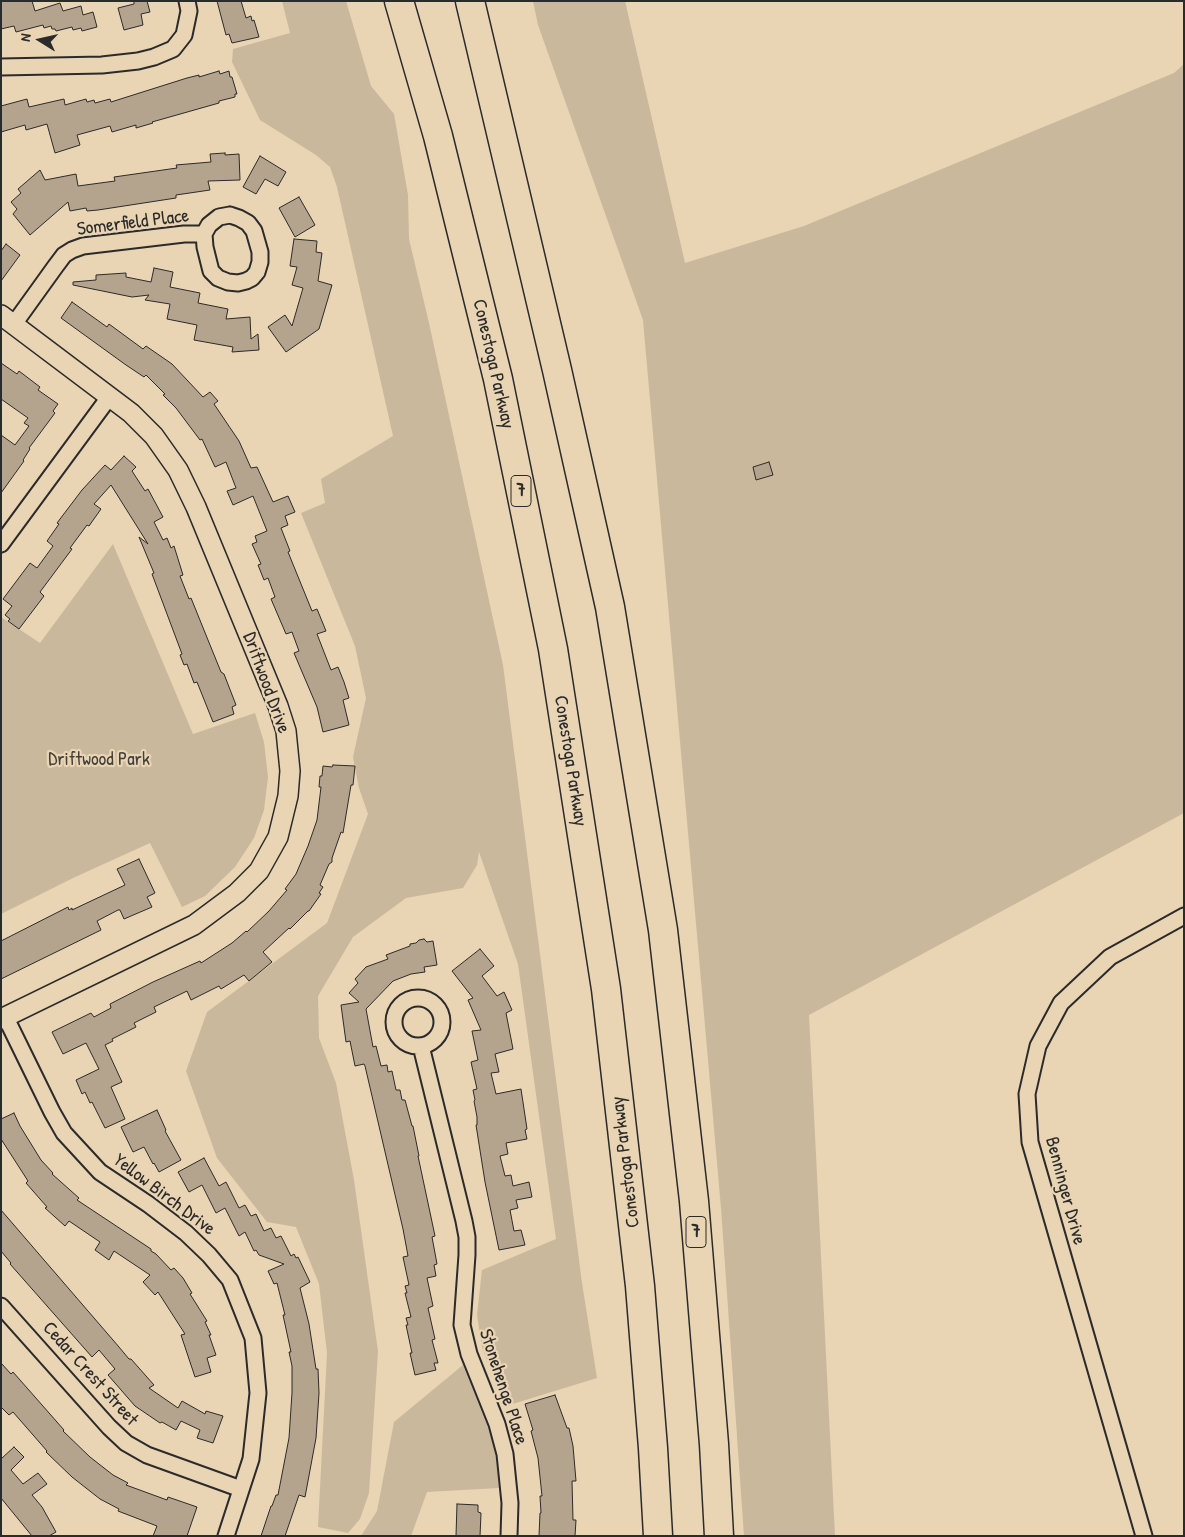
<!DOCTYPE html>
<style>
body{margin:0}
#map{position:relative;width:1185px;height:1537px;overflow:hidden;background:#e9d4b3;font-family:"Patrick Hand",sans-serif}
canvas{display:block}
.frame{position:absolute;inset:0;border:2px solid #2b2b2b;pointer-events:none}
.north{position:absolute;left:15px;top:15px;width:50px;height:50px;-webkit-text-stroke:4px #e9d4b3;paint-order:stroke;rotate:280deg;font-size:14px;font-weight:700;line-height:20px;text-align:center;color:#2b2b2b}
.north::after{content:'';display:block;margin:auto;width:18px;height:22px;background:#2b2b2b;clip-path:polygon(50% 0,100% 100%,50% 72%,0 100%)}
</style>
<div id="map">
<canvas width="1185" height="1537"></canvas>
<div class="frame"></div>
<div class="north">N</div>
</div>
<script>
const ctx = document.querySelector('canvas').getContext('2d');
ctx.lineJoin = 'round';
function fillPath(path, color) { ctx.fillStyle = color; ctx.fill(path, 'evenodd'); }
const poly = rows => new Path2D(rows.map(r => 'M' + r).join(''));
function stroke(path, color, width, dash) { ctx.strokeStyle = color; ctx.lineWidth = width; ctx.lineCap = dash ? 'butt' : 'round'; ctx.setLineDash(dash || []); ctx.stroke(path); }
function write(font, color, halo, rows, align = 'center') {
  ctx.font = font + ' "Patrick Hand",sans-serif'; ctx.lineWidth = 4.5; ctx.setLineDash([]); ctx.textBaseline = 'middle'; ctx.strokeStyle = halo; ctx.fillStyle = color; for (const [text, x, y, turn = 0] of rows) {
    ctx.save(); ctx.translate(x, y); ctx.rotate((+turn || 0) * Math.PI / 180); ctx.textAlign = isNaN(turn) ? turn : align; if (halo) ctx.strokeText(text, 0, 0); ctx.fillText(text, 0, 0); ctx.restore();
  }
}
fillPath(poly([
 [282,1,346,1,371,86,394,114,408,195,409,239,429,323,503,665,582,1283,597,1378,506,1406,497,1386,482,1347,477,1315,482,1270,556,1239,518,964,479,852,477,865,463,888,406,898,353,937,318,996,319,1038,336,1083,354,1180,378,1351,369,1493,360,1519,348,1533,318,1527,327,1353,319,1284,296,1227,267,1222,217,1158,186,1071,207,1012,327,923,368,814,359,788,353,757,366,698,355,646,301,513,325,503,321,479,393,436,337,187,330,167,316,155,260,120,232,62,233,49,290,33],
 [533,1,625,1,685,263,804,226,1174,73,1184,64,1184,813,809,1015,835,1536,744,1536,721,1208,643,320,538,25],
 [113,544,193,734,255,713,264,742,268,777,264,810,254,838,235,867,205,896,182,907,150,843,73,878,1,914,1,617,40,643],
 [463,1365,491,1435,498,1466,499,1488,427,1492,411,1536,361,1536,377,1511,394,1422]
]), '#cab89d');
const building = poly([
 [1,1,32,1,35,11,60,3,63,11,81,6,83,15,93,12,97,27,82,31,81,28,73,30,72,27,56,31,55,29,52,29,51,26,44,28,43,25,16,32,14,26,1,29,1,1],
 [134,1,147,1,150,12,141,14,143,25,124,30,118,8,134,4,134,1],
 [217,1,241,1,246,18,251,16,252,21,254,20,259,37,232,43,229,34,226,35,217,1],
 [219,71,220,74,229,71,230,77,232,77,237,94,235,94,235,97,219,101,219,103,152,122,153,123,136,128,136,125,112,132,110,126,77,135,80,145,55,153,47,124,26,130,25,125,1,132,1,106,27,99,29,107,64,99,65,105,86,99,87,102,94,100,95,103,110,99,111,102,187,78,199,75,199,77,219,71],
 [225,153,225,155,239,154,240,180,208,181,210,190,176,195,176,198,98,210,87,211,86,208,70,211,68,202,30,235,13,214,17,209,11,202,21,193,18,189,40,170,45,180,76,174,78,186,115,181,114,177,177,168,176,165,211,162,210,154,225,153],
 [260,156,286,172,278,186,265,179,256,194,243,187,260,156],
 [299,197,315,225,295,237,279,208,299,197],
 [294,239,317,241,316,252,322,253,318,281,332,285,319,329,286,352,268,327,285,315,292,326,303,288,292,285,297,267,290,266,294,239],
 [6,244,20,255,1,281,1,251,6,244],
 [154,268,173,272,170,287,200,293,198,303,228,309,226,319,250,317,251,339,258,334,259,350,232,352,233,347,194,340,197,325,167,319,170,304,145,300,149,295,132,297,73,285,73,282,96,280,96,275,126,273,126,277,151,282,154,268],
 [72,302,107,327,109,324,143,349,146,346,172,364,203,397,210,392,218,401,214,404,239,441,251,468,257,467,273,502,288,496,295,512,285,516,288,525,281,528,290,551,288,552,312,611,317,609,326,631,317,634,331,670,338,667,344,682,349,698,343,700,349,725,323,732,317,707,294,653,299,651,292,632,286,634,271,599,275,597,268,578,264,580,258,565,261,564,252,544,257,542,255,536,267,531,253,496,233,505,227,491,236,488,226,462,215,467,202,439,200,440,176,408,163,395,165,394,146,375,144,377,126,365,61,318,72,302],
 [1,363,17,374,19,371,40,387,38,390,58,404,53,411,55,413,29,448,30,449,23,460,24,461,1,493,1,435,15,445,29,426,24,423,28,418,1,399,1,363],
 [124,456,136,467,132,471,145,491,148,489,163,517,154,522,163,540,167,538,171,548,174,546,183,575,180,576,189,599,191,598,208,640,221,672,224,674,236,705,232,707,234,714,213,722,197,682,194,683,187,664,184,665,180,655,182,654,152,574,154,573,139,537,148,544,111,485,94,504,101,509,89,526,87,525,70,548,72,549,40,592,44,596,19,629,8,621,10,619,5,615,12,606,3,599,30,563,37,568,53,546,47,541,59,524,57,523,82,490,105,465,111,470,124,456],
 [769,462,773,475,756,480,753,467,769,462],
 [333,765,355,766,353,785,351,785,343,833,341,832,332,858,332,862,329,864,320,885,323,887,319,893,321,894,309,911,308,911,290,929,289,928,263,952,272,962,249,981,244,975,221,989,219,986,191,1000,187,991,154,1007,156,1012,134,1023,136,1027,112,1039,113,1041,105,1045,122,1082,111,1087,125,1119,105,1128,92,1102,90,1103,85,1092,82,1094,76,1080,99,1069,86,1043,63,1054,52,1032,91,1013,94,1017,111,1008,110,1004,153,982,200,961,201,963,232,943,246,931,247,932,269,911,287,890,285,889,296,874,308,846,317,820,321,787,319,787,320,776,322,776,323,766,332,767,333,765],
 [139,859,155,893,147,897,152,907,124,919,120,910,118,910,97,921,101,930,1,979,1,941,68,907,69,910,72,908,72,910,125,885,117,869,139,859],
 [424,939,427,942,433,941,437,965,424,967,425,972,411,974,393,981,366,1009,373,1047,376,1046,381,1066,387,1065,388,1072,392,1071,396,1090,400,1090,402,1100,405,1100,412,1126,413,1126,419,1156,418,1156,435,1236,432,1237,437,1264,434,1265,436,1276,427,1278,433,1306,428,1308,435,1339,432,1340,438,1363,434,1363,436,1370,415,1375,410,1353,412,1353,406,1325,408,1325,406,1318,411,1317,405,1293,407,1293,405,1286,409,1285,403,1257,408,1256,403,1229,365,1066,364,1064,355,1066,350,1041,346,1042,341,1005,359,1002,349,993,358,983,355,979,366,967,388,959,386,955,410,946,410,944,416,943,419,940,424,939],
 [480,949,494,966,482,976,497,996,504,992,512,1010,506,1013,513,1049,495,1054,499,1072,491,1073,496,1094,521,1089,527,1129,525,1130,527,1139,506,1143,508,1154,500,1156,505,1176,511,1175,513,1186,529,1182,532,1197,516,1200,518,1208,510,1210,514,1231,521,1230,525,1245,499,1250,485,1182,476,1125,477,1125,477,1117,474,1101,475,1100,473,1090,477,1089,471,1062,478,1060,472,1031,481,1030,468,1000,473,998,452,971,480,949],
 [157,1110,166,1130,165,1131,181,1160,159,1172,154,1163,153,1164,144,1147,133,1152,121,1127,157,1110],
 [14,1113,20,1126,41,1160,53,1173,52,1174,79,1198,77,1200,151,1249,151,1251,156,1254,171,1270,174,1268,183,1278,192,1293,190,1294,207,1321,205,1322,211,1335,209,1335,216,1355,207,1358,211,1372,195,1377,181,1335,185,1334,158,1292,155,1295,143,1282,150,1275,114,1251,109,1260,95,1250,100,1242,69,1221,65,1226,45,1208,47,1207,26,1183,28,1181,1,1139,1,1119,14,1113],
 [204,1158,219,1186,226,1182,239,1208,245,1205,251,1216,256,1214,264,1231,271,1228,276,1238,281,1236,291,1256,294,1254,296,1258,298,1257,310,1282,300,1288,309,1324,316,1369,318,1369,319,1393,316,1438,305,1497,299,1495,285,1536,261,1536,271,1506,272,1506,276,1495,278,1495,289,1438,292,1393,292,1366,289,1352,291,1352,283,1315,285,1315,277,1283,274,1284,268,1271,284,1264,259,1255,256,1250,254,1251,245,1232,239,1236,225,1208,216,1213,202,1185,189,1192,178,1172,204,1158],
 [1,1210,119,1347,129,1359,131,1359,154,1385,149,1388,178,1408,182,1401,205,1414,206,1411,223,1416,213,1443,197,1438,200,1430,181,1421,176,1430,162,1422,160,1423,135,1406,108,1375,115,1369,99,1350,92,1357,10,1264,11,1263,1,1251,1,1210],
 [1,1363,11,1374,13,1372,64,1430,63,1431,90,1457,113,1475,128,1483,126,1485,167,1500,168,1497,197,1507,187,1536,153,1536,157,1526,118,1511,119,1509,100,1499,72,1477,46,1452,47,1451,13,1412,9,1415,1,1407,1,1363],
 [555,1395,567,1428,569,1428,573,1446,576,1481,572,1481,573,1520,576,1520,575,1536,539,1536,540,1513,541,1513,540,1496,542,1496,538,1458,531,1431,533,1430,525,1404,555,1395],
 [14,1447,24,1457,11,1470,23,1484,38,1473,47,1484,32,1495,42,1507,56,1532,49,1536,32,1536,1,1498,1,1459,14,1447],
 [457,1504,478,1505,478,1512,481,1513,480,1536,456,1536,457,1504]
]);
fillPath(building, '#b4a48d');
stroke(building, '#2b2b2b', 1);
const minor = poly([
 [1,67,102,65,138,61,154,57,173,49,184,35,189,11,187,1],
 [230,215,239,218,248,223,254,231,260,252,260,262,257,272,252,278,246,281,238,283,228,282,218,278,211,271,205,247,204,234,209,225,219,217,230,215],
 [14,324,55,267,64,255,72,250,83,246,184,234,204,234],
 [1,544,110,396],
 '394 1022a24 24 0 1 1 48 0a24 24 0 1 1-48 0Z',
 [5,1016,52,1112,64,1133,100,1172,148,1204,186,1233,209,1255,230,1280,253,1338,258,1393,251,1459,226,1536],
 [421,1046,464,1221,467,1237,467,1255,462,1325,469,1354,497,1424,505,1454,510,1503,509,1536],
 [1,1306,109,1427,126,1443,147,1455,241,1489],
 [1144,1536,1030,1142,1027,1094,1038,1046,1061,1003,1110,957,1184,916]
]);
const tertiary = poly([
 [1,315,131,413,154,436,178,470,196,507,278,706,286,731,290,771,288,796,278,837,259,871,237,893,194,925,1,1019]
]);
const motorway = poly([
 [399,1,438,136,498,379,553,649,606,989,640,1286,653,1448,658,1536],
 [470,1,557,370,610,607,663,930,694,1201,714,1444,719,1536]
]);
stroke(minor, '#2b2b2b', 19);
stroke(tertiary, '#2b2b2b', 22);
stroke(motorway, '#2b2b2b', 31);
stroke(minor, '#e9d4b3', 15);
stroke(tertiary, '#e9d4b3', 19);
stroke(motorway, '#e9d4b3', 28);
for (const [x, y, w] of [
 [521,491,20],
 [696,1232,20]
]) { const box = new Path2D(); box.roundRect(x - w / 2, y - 15.5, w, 31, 4); ctx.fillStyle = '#e9d4b3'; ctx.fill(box); stroke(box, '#2b2b2b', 1); }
write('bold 18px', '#2b2b2b', null, [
 ["7",521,491],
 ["7",696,1232]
]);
write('19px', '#2b2b2b', '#e9d4b3', [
 ["Somerfield Place",133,223,-7],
 ["Conestoga Parkway",493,364,77],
 ["Driftwood Drive",266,683,70],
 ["Conestoga Parkway",570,761,81],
 ["Conestoga Parkway",626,1162,-97],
 ["Benninger Drive",1065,1191,75],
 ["Yellow Birch Drive",164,1195,37],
 ["Cedar Crest Street",90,1374,48],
 ["Stonehenge Place",503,1387,72]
]);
write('19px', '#43403c', '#e9d4b3', [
 ["Driftwood Park",99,760]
]);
</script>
